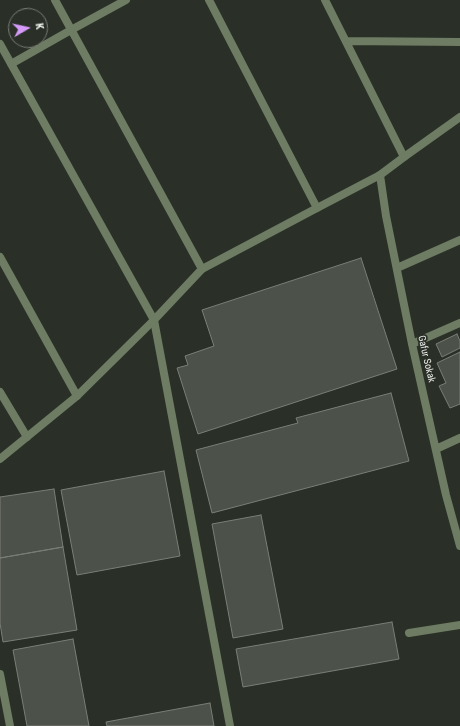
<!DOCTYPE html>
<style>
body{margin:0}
#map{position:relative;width:460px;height:726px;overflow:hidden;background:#2a2f27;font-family:"Roboto Condensed",sans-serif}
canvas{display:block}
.north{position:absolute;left:8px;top:8px;width:40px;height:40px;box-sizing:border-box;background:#2a2f27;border:1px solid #787c75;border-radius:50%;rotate:81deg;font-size:11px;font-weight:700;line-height:16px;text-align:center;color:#edf0eb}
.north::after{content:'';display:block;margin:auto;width:14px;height:18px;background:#d69bfa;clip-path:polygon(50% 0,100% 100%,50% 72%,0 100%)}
</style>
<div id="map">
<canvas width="460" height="726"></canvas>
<div class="north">K</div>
</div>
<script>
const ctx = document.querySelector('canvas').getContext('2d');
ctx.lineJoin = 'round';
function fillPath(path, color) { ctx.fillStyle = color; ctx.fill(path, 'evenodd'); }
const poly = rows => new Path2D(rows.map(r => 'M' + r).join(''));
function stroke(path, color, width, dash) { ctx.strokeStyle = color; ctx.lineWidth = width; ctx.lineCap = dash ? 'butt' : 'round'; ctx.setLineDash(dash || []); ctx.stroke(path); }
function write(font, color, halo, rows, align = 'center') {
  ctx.font = font + ' "Roboto Condensed",sans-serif'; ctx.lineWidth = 3.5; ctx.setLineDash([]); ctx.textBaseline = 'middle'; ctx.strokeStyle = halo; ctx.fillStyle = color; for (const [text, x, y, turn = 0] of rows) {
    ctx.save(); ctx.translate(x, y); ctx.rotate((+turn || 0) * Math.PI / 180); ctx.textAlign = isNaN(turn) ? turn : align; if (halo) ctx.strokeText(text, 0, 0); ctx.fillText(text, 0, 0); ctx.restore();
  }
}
const building = poly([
 [361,258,397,369,198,434,177,368,188,365,185,356,214,346,202,310,361,258],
 [457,334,460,341,460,348,442,357,436,344,457,334],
 [460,352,460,404,450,408,439,386,446,383,437,363,460,352],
 [391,393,409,461,212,513,196,450,298,423,296,418,391,393],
 [164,471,180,556,77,575,61,490,164,471],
 [54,489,63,547,0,558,0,497,54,489],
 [261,515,283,629,233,638,212,524,261,515],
 [63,547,77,630,3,642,0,623,0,558,63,547],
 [392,622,399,659,243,687,236,649,392,622],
 [73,639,89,726,27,726,13,650,73,639],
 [210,703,214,726,107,726,106,722,210,703]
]);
fillPath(building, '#4c5149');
stroke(building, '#7a7f76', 1);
stroke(poly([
 [55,0,202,269],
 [209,0,317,208],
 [325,0,404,157],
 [346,41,460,42],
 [0,44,154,320,230,726],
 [11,64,71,30,126,0],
 [380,175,386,216,412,344,446,495,460,546],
 [0,257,77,396],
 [397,268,460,240],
 [412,344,460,323],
 [0,392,27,437],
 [436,449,460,438],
 [409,633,460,625],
 [0,674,10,726]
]), '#6d7c62', 8);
stroke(poly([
 [0,459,77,396,154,320,202,269,317,208,380,175,404,157,460,117]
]), '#6d7c62', 8);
write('10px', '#edf0eb', '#2a2f27', [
 ["Gafur Sokak",426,359,77]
]);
</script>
